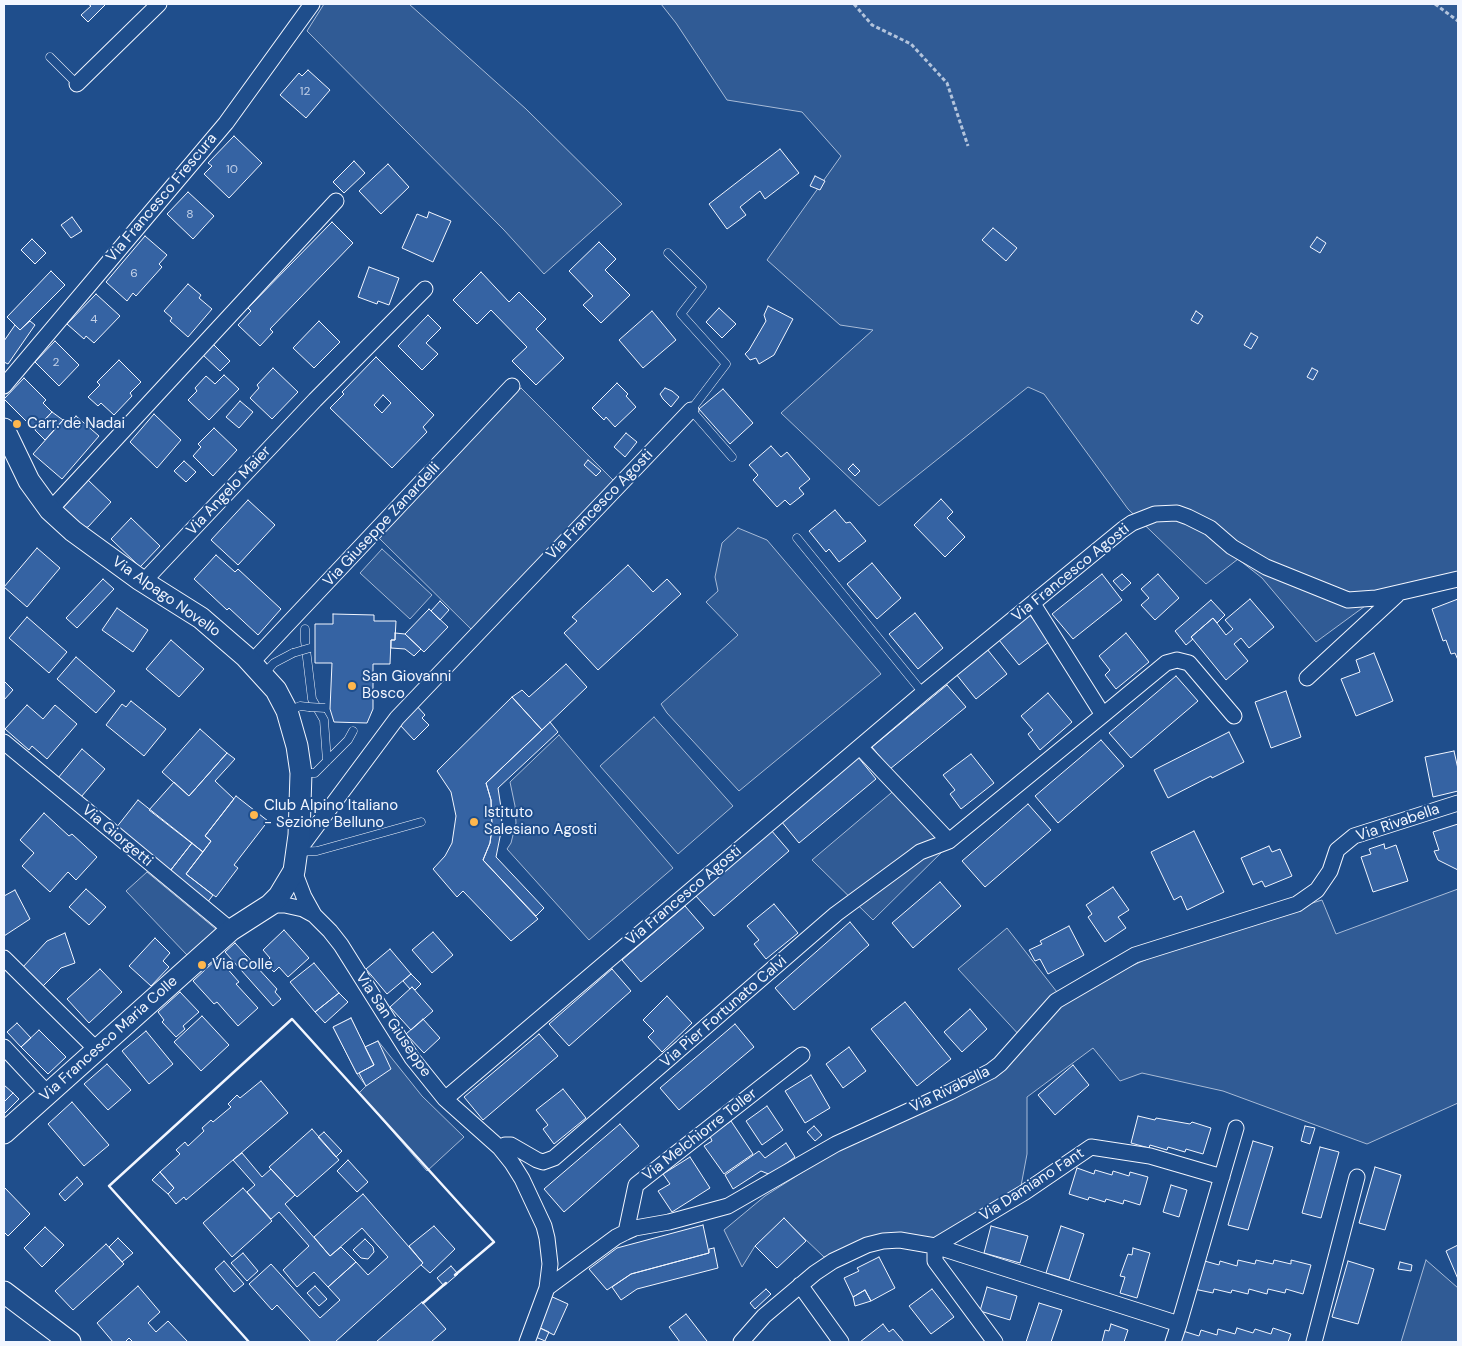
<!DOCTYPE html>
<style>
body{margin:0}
#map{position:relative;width:1462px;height:1346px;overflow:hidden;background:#1f4e8c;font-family:"DM Sans",sans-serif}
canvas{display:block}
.frame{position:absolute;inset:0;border:5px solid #f2f6ff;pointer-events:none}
</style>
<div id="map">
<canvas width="1462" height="1346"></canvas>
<div class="frame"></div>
</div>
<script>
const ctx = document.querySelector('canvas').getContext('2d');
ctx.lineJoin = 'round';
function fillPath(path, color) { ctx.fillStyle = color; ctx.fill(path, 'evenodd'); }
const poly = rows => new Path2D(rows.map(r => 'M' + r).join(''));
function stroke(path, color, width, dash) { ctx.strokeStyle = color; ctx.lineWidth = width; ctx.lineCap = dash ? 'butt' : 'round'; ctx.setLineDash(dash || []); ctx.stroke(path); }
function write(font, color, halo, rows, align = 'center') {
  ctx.font = font + ' "DM Sans",sans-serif'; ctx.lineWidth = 4; ctx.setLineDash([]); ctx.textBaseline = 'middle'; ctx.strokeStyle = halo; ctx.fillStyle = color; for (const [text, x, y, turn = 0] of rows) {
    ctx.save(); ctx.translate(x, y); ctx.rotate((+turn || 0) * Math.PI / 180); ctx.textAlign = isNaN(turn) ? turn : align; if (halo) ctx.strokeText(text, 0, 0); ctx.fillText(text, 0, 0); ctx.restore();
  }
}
const built = poly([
 [324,4,409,4,526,109,622,204,544,274,504,230,307,31,324,4],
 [661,4,1458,4,1458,576,1376,598,1316,642,1262,578,1238,559,1206,584,1128,509,1044,394,1028,387,879,506,781,413,873,330,840,325,767,260,841,156,802,112,727,100,676,23,661,4],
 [521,388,622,489,476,634,379,538,521,388],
 [738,528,767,540,881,674,739,791,667,713,661,704,738,635,706,602,718,591,715,577,722,543,738,528],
 [382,549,432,595,410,619,360,573,382,549],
 [654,717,733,806,678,854,600,766,654,717],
 [559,735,673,868,589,940,507,849,511,843,516,823,515,806,510,782,559,735],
 [897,788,949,845,873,920,812,860,897,788],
 [147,872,217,930,187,955,126,891,147,872],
 [1458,889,1458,1103,1367,1144,1223,1091,1142,1073,1120,1081,1093,1048,1027,1097,1027,1154,1018,1202,923,1252,874,1236,824,1257,784,1219,755,1246,742,1267,724,1230,765,1196,845,1145,977,1080,1021,1037,958,969,1007,928,1064,1001,1115,973,1180,945,1322,900,1336,934,1458,889],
 [351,1018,365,1047,378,1041,422,1096,464,1137,427,1171,359,1093,366,1086,357,1074,333,1027,351,1018],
 [1426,1260,1458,1288,1458,1342,1401,1342,1426,1260]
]);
fillPath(built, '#305b95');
stroke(built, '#a8bbd7', 1);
const building = poly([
 [88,4,106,4,88,22,81,15,91,6,88,4],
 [308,70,330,90,306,118,280,95,299,73,302,76,308,70],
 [234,136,262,163,229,198,204,174,212,166,208,163,234,136],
 [780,149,799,173,765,199,760,191,740,207,746,215,727,229,709,204,780,149],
 [354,161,365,173,344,193,333,182,354,161],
 [388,164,409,187,381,214,359,191,388,164],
 [815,176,825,181,820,190,810,186,815,176],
 [188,192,214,216,193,239,167,214,188,192],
 [429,212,451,221,433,262,402,248,417,214,427,218,429,212],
 [72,217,82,231,71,238,61,225,72,217],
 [332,222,353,243,270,329,273,332,260,346,238,325,251,311,248,308,332,222],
 [993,228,1017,248,1006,261,982,240,993,228],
 [145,236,167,255,159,264,162,267,136,296,133,293,127,301,106,282,145,236],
 [1317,237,1326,243,1320,253,1310,247,1317,237],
 [32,239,46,253,35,264,21,250,32,239],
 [599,242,616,259,605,270,630,295,601,323,583,305,593,296,569,271,599,242],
 [369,267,399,278,389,305,378,301,377,304,358,297,369,267],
 [51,271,65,285,20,330,7,317,51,271],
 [481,272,509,302,519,292,546,319,536,329,564,358,536,385,512,361,527,347,491,310,477,324,453,300,481,272],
 [188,284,201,295,199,298,212,309,188,337,170,321,172,318,164,311,188,284],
 [96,294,120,316,94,343,86,336,84,339,67,324,96,294],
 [768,306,793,319,774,355,759,364,756,358,750,360,745,354,749,350,766,321,764,315,768,306],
 [719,308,736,324,722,338,706,322,719,308],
 [652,311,676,340,643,368,619,340,652,311],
 [1196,311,1203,316,1198,324,1191,320,1196,311],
 [428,315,441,328,426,343,438,354,422,370,398,346,428,315],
 [30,321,35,325,8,364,4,362,4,341,15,325,20,330,30,321],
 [319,321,340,342,314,368,293,348,319,321],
 [1251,333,1258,337,1251,349,1244,345,1251,333],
 [55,341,79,365,59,386,35,362,55,341],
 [212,343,230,361,220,371,202,354,212,343],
 [376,357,434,415,423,427,427,432,392,468,330,408,344,394,342,392,376,357],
 [383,395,391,403,382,413,374,405,383,395],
 [119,360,141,382,130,393,132,396,114,415,101,403,98,406,88,397,100,385,97,382,119,360],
 [273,368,298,392,272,419,250,398,259,388,257,385,273,368],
 [1312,368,1318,371,1313,380,1307,377,1312,368],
 [224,375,239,389,209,420,188,400,197,391,195,388,206,376,215,384,224,375],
 [24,378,46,400,43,403,52,412,35,430,4,399,24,378],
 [617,383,628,394,626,396,636,407,615,427,606,417,604,420,592,408,617,383],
 [665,388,672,391,679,397,671,407,663,399,660,394,665,388],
 [723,389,753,423,730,444,699,409,723,389],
 [240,401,253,412,239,428,226,417,240,401],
 [52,412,63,420,45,440,35,430,52,412],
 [154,414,181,440,157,468,130,442,154,414],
 [76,416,99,436,62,479,33,454,64,419,69,424,76,416],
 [214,428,237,450,213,476,193,456,201,447,198,444,214,428],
 [626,433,637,442,625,457,614,447,626,433],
 [771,446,781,457,787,452,810,479,799,488,804,494,790,505,785,500,777,507,753,480,758,475,749,465,771,446],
 [588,460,601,471,596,476,584,465,588,460],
 [184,461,196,472,186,482,174,471,184,461],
 [853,464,860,471,855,476,848,469,853,464],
 [88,480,111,502,88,527,82,528,61,510,88,480],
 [941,499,953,512,947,518,965,537,945,557,914,525,941,499],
 [248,500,275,525,238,565,211,540,248,500],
 [835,510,846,523,850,522,866,541,839,562,829,549,826,552,809,531,835,510],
 [131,518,160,546,140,567,111,539,131,518],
 [37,548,60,568,27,607,4,587,37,548],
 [216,555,235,572,238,569,281,609,258,635,229,608,227,610,194,579,216,555],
 [872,563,901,598,877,619,847,584,872,563],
 [628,565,653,592,667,579,681,594,598,670,564,633,577,621,572,617,628,565],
 [1102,574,1122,600,1073,639,1052,614,1102,574],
 [1122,574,1131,583,1122,591,1113,581,1122,574],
 [1158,574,1179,598,1155,620,1141,605,1149,598,1141,589,1158,574],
 [103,579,114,589,77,628,66,618,103,579],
 [1250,599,1274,627,1249,648,1241,638,1234,644,1248,661,1226,680,1191,637,1213,618,1226,635,1233,629,1225,620,1250,599],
 [1458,599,1458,660,1455,653,1451,654,1446,640,1443,641,1432,609,1458,599],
 [1211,600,1225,615,1217,623,1213,618,1191,637,1193,639,1186,645,1175,631,1211,600],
 [440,601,449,610,440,620,431,611,440,601],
 [117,608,148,630,133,652,102,630,117,608],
 [429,609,448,627,424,652,405,634,429,609],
 [915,613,943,648,918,669,889,634,915,613],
 [333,614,374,615,374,621,396,621,395,640,391,640,390,664,373,664,373,709,367,723,334,722,330,709,332,663,315,663,315,624,333,624,333,614],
 [1030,615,1050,641,1019,665,999,640,1030,615],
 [27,617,67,652,49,673,9,638,27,617],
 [395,633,405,634,421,649,414,656,405,649,391,648,391,640,395,640,395,633],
 [1126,633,1149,662,1116,689,1105,675,1110,670,1099,656,1126,633],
 [171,640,204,669,179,697,146,669,171,640],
 [987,649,1007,674,976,699,956,674,987,649],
 [1374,653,1393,701,1356,716,1341,679,1360,672,1356,660,1374,653],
 [76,657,115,691,96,713,57,679,76,657],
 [566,664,587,687,542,730,512,697,522,690,529,697,566,664],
 [1176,676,1198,701,1131,758,1109,733,1176,676],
 [4,681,13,690,4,700,4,681],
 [947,685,966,707,890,769,872,747,947,685],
 [1286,691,1301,737,1271,748,1255,702,1286,691],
 [1048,693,1072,722,1040,750,1028,734,1033,730,1021,716,1048,693],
 [512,697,542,730,486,783,491,800,492,828,490,843,483,860,538,919,511,941,463,891,457,897,433,869,445,856,452,843,456,816,451,792,437,771,512,697],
 [131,701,166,729,144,756,106,725,122,704,126,707,131,701],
 [415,704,425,715,422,718,429,725,414,740,400,725,415,704],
 [27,705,43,719,55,705,77,724,47,759,32,746,29,750,5,729,27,705],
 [550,722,558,732,498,788,502,814,501,832,496,857,544,908,536,916,483,860,490,843,492,828,491,800,486,783,550,722],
 [200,729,227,753,189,796,162,772,200,729],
 [1229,732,1244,762,1212,778,1211,776,1168,798,1154,770,1229,732],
 [1101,740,1124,766,1058,823,1035,796,1101,740],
 [82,749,105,769,81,797,58,778,82,749],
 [1454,751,1458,769,1458,791,1433,797,1425,757,1454,751],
 [227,753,235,759,215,781,234,799,205,836,211,841,203,852,149,810,174,782,189,796,227,753],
 [971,754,994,783,961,809,950,794,955,790,943,775,971,754],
 [858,757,876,779,799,843,781,821,858,757],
 [236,796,268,821,234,865,238,868,216,897,186,874,211,841,205,836,236,796],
 [138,800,192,843,170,871,116,828,138,800],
 [1028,804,1051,830,985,887,962,861,1028,804],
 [44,813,69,836,72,834,97,857,76,880,68,872,50,892,22,866,34,853,20,840,44,813],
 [1458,824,1458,870,1438,860,1434,851,1439,850,1433,832,1458,824],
 [771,830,789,851,714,916,695,895,771,830],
 [1194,831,1224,892,1187,910,1181,896,1174,900,1151,852,1194,831],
 [192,843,203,852,186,874,213,895,207,903,170,871,192,843],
 [1384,844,1385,849,1396,845,1408,881,1373,892,1361,857,1371,854,1369,849,1384,844],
 [1269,846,1272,852,1280,849,1292,876,1265,887,1262,881,1253,885,1241,858,1269,846],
 [940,882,961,906,913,948,892,923,940,882],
 [1113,887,1129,910,1118,917,1126,928,1105,942,1088,917,1092,914,1086,905,1113,887],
 [86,889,106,907,89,925,69,907,86,889],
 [15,890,30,919,4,936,4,896,15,890],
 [774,904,798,933,766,959,754,944,759,940,747,926,774,904],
 [685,906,704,928,641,982,622,960,685,906],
 [850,922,869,945,794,1010,775,988,850,922],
 [1069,926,1084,955,1048,974,1040,959,1035,961,1029,950,1042,944,1040,941,1069,926],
 [284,930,309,958,288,977,279,967,274,972,265,963,270,958,263,950,284,930],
 [433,932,453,955,432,973,412,950,433,932],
 [65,933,75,963,61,968,42,987,22,968,47,941,65,933],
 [155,938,170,953,163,961,169,967,151,986,129,966,155,938],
 [235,943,277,989,275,992,281,999,273,1006,225,952,235,943],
 [390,949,411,974,387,994,366,969,390,949],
 [218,958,239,982,236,984,258,1008,238,1026,217,1002,214,1004,193,981,218,958],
 [314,963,339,993,315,1012,290,982,314,963],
 [100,969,122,992,89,1023,67,999,100,969],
 [612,969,631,991,569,1046,549,1024,612,969],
 [411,974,421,984,415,990,412,987,410,989,403,981,411,974],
 [412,987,433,1011,411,1030,390,1007,412,987],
 [180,992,199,1012,183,1026,185,1029,176,1037,162,1022,164,1020,158,1012,180,992],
 [339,993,348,1002,325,1023,315,1012,339,993],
 [667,996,692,1023,662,1052,648,1037,654,1031,643,1020,667,996],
 [905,1002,951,1059,917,1086,871,1029,905,1002],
 [970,1009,987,1029,962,1052,944,1032,970,1009],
 [202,1016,229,1045,201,1071,174,1042,202,1016],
 [351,1018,374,1065,357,1074,333,1027,351,1018],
 [423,1019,440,1038,424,1053,406,1034,423,1019],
 [17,1023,31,1038,21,1047,7,1032,17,1023],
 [735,1024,754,1047,679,1110,660,1088,735,1024],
 [39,1030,66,1057,48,1074,21,1047,39,1030],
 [146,1031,173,1064,149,1084,122,1051,146,1031],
 [539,1034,558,1056,483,1120,464,1097,539,1034],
 [378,1041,391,1069,366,1086,359,1073,374,1065,365,1047,378,1041],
 [849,1047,866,1071,843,1088,826,1064,849,1047],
 [107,1064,131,1090,108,1110,84,1084,107,1064],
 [1073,1065,1089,1085,1055,1115,1038,1095,1073,1065],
 [811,1075,830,1108,805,1123,785,1091,811,1075],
 [261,1081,288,1113,186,1200,184,1197,176,1204,168,1194,174,1188,160,1172,180,1154,176,1150,185,1142,188,1146,204,1131,202,1128,211,1120,213,1122,231,1107,228,1104,237,1095,240,1098,261,1081],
 [4,1085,13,1093,4,1102,4,1085],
 [563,1089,586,1118,554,1144,543,1129,548,1125,536,1110,563,1089],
 [13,1093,19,1099,4,1114,4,1102,13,1093],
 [72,1102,109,1145,84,1166,48,1124,72,1102],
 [767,1106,783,1130,762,1145,746,1121,767,1106],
 [1138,1116,1155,1120,1156,1118,1190,1124,1192,1122,1211,1128,1203,1154,1186,1149,1185,1152,1168,1147,1167,1150,1150,1145,1149,1148,1131,1143,1138,1116],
 [731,1121,753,1154,724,1174,704,1146,712,1141,710,1136,731,1121],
 [620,1124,639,1146,564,1212,544,1189,620,1124],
 [814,1126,822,1135,815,1141,807,1132,814,1126],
 [1305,1126,1315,1128,1310,1144,1301,1141,1305,1126],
 [312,1129,339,1160,297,1197,269,1167,312,1129],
 [324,1132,342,1151,336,1157,318,1137,324,1132],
 [1253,1141,1273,1147,1248,1230,1228,1225,1253,1141],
 [786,1143,795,1157,771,1175,761,1171,733,1189,725,1175,759,1151,765,1158,786,1143],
 [1320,1147,1339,1152,1321,1218,1302,1213,1320,1147],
 [242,1153,262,1177,271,1169,295,1195,285,1204,330,1256,341,1247,356,1262,328,1287,314,1272,297,1287,283,1270,309,1246,279,1212,271,1219,247,1192,255,1185,233,1160,242,1153],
 [690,1157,710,1188,672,1212,658,1191,670,1184,663,1174,690,1157],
 [348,1160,368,1182,357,1192,337,1171,348,1160],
 [1375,1167,1401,1175,1385,1230,1359,1223,1375,1167],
 [1077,1168,1094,1174,1095,1170,1112,1175,1113,1171,1129,1176,1130,1172,1148,1177,1140,1205,1124,1200,1123,1204,1106,1199,1105,1202,1089,1197,1088,1200,1069,1194,1077,1168],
 [160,1172,174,1188,168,1194,152,1180,160,1172],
 [77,1177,83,1184,65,1201,59,1194,77,1177],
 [1171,1185,1187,1190,1179,1217,1163,1212,1171,1185],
 [4,1187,30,1214,8,1236,4,1232,4,1187],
 [243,1188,272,1221,232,1257,203,1223,243,1188],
 [363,1194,423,1263,335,1342,311,1342,277,1305,272,1310,249,1284,271,1264,320,1318,340,1300,328,1287,356,1262,368,1275,388,1257,362,1228,330,1256,314,1237,363,1194],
 [784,1218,806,1241,777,1268,755,1246,784,1218],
 [703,1225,709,1253,631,1274,607,1290,589,1269,617,1248,703,1225],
 [434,1226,455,1249,430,1273,421,1265,423,1263,409,1246,434,1226],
 [991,1226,1028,1236,1020,1263,984,1253,991,1226],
 [1061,1226,1084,1234,1069,1280,1046,1273,1061,1226],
 [45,1227,64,1245,42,1267,24,1248,45,1227],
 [118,1238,133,1253,122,1262,109,1247,118,1238],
 [365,1239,373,1247,374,1252,368,1259,361,1258,353,1250,365,1239],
 [106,1244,124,1264,73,1310,55,1291,106,1244],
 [1458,1245,1458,1279,1446,1251,1458,1245],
 [714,1248,718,1268,637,1289,621,1300,612,1287,631,1274,709,1253,709,1249,714,1248],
 [1133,1248,1150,1253,1137,1298,1120,1293,1125,1277,1120,1276,1128,1254,1132,1255,1133,1248],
 [243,1253,258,1271,247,1281,231,1263,243,1253],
 [879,1257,895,1288,871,1301,865,1290,853,1297,844,1278,859,1271,857,1268,879,1257],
 [1201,1260,1219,1265,1220,1261,1237,1266,1238,1260,1255,1264,1256,1260,1273,1264,1274,1260,1291,1264,1291,1260,1311,1265,1303,1294,1286,1289,1285,1293,1268,1289,1267,1294,1249,1289,1248,1294,1232,1290,1231,1293,1214,1289,1213,1293,1194,1289,1201,1260],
 [224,1261,244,1284,234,1292,215,1269,224,1261],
 [1348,1261,1374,1269,1358,1324,1332,1317,1348,1261],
 [1400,1262,1412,1265,1411,1271,1398,1269,1400,1262],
 [451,1266,458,1274,444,1286,437,1278,451,1266],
 [138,1286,160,1312,148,1323,156,1332,168,1321,188,1342,133,1342,129,1338,125,1342,113,1342,97,1323,138,1286],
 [315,1286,327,1299,319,1306,307,1293,315,1286],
 [987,1287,1017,1296,1010,1320,980,1311,987,1287],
 [766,1289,771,1294,755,1309,750,1303,766,1289],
 [932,1289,954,1317,931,1334,909,1306,932,1289],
 [865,1290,871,1301,855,1306,853,1297,865,1290],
 [548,1295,568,1304,554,1335,536,1326,548,1295],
 [422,1302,446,1329,431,1342,376,1342,422,1302],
 [1039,1303,1062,1310,1051,1342,1026,1342,1039,1303],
 [686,1314,707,1341,708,1342,680,1342,669,1327,686,1314],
 [883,1324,889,1332,893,1329,904,1342,860,1342,883,1324],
 [1111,1324,1128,1330,1124,1342,1102,1342,1105,1330,1109,1331,1111,1324],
 [536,1326,549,1332,545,1341,531,1335,536,1326],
 [1237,1328,1253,1333,1255,1329,1271,1334,1273,1328,1291,1334,1288,1342,1179,1342,1183,1331,1199,1336,1201,1330,1217,1335,1218,1329,1235,1334,1237,1328]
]);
fillPath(building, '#3563a3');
stroke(building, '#f2f6ff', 1);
const lane = poly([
 [50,57,77,84],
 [668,253,702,287,681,314,726,364,691,410,732,457],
 [797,538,923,693],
 [305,629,305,641,312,699,324,720,327,761],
 [264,674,274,663,293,653],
 [289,711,300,706,309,707],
 [303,773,315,773,348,740,353,731],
 [297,852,317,851,421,822]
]);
const street = poly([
 [77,84,159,4],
 [4,386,226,123,312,4],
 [50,510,336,201],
 [143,582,315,400,425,289],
 [251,663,512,386],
 [1307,678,1397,595],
 [1103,715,1166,663,1177,660,1189,663,1234,716],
 [4,742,231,930],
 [860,747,949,841],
 [298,851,397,718,691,410],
 [294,871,304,897,314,915],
 [270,905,285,905,303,909,314,915,330,931,341,945,412,1058,445,1099,500,1148,512,1163,522,1179,544,1226,547,1238,550,1264,547,1288,527,1342],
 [4,958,97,1050],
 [4,1047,48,1094],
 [445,1099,923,693,1122,530,1132,523,1155,514,1177,513,1188,517,1210,528,1232,547,1266,567,1348,600,1376,598,1458,579],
 [500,1148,505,1145,511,1145,537,1160,543,1162,554,1158,836,914,912,858,920,852,949,841,1103,715,1033,604],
 [626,1232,636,1185,802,1055],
 [935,1246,1025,1192,1091,1147,1150,1156,1222,1177],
 [935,1246,935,1261,995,1342],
 [800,1285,841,1342],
 [547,1288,616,1237,626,1232,635,1228,669,1222,728,1206,836,1144,950,1092,991,1071,1000,1064,1056,1001,1135,955,1297,904,1317,890,1330,871,1337,850,1354,836,1458,803],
 [1179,1324,1236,1128],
 [741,1342,764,1316,815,1273,833,1261,867,1245,883,1241,900,1240,935,1246,1179,1324,1173,1342],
 [1314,1342,1357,1177]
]);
const secondary = poly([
 [4,429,29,481,50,510,73,531,139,579,201,618,245,656,276,690,287,711,297,746,301,773,299,835,294,871,279,896,270,905,231,930,4,1133],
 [4,1292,70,1342]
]);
stroke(lane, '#f2f6ff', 9);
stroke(street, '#f2f6ff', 17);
stroke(secondary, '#f2f6ff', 23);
stroke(poly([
 [854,4,872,25,911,44,947,83,968,146],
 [1435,4,1458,21]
]), '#b3c4dc', 3, [4, 2.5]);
stroke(lane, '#1f4e8c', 8);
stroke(street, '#1f4e8c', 15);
stroke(secondary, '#1f4e8c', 21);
const laneBridge = poly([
 [293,653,310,648],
 [309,707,325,708]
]);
stroke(laneBridge, '#f2f6ff', 9, []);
stroke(laneBridge, '#1f4e8c', 8);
stroke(poly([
 [423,1303,446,1283],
 [249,1342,109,1186,292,1019,494,1242,455,1275]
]), '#f2f6ff', 2.5);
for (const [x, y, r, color] of [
 [17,424,5,"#ffb74d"],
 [352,686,5,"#ffb74d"],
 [254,815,5,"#ffb74d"],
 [474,822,5,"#ffb74d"],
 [202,965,5,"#ffb74d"]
]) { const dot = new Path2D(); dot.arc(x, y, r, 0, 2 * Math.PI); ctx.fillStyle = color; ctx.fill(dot); stroke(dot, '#1f4e8c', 2); }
write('12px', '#c3d1e8', null, [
 ["12",305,92],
 ["10",232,170],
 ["8",190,215],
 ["6",134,274],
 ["4",94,320],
 ["2",56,363]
]);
write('15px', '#f2f6ff', '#1f4e8c', [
 ["Via Francesco Frescura",162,198,-50],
 ["Via Angelo Maier",229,491,-47],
 ["Via Francesco Agosti",600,505,-46],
 ["Via Giuseppe Zanardelli",382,525,-47],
 ["Via Francesco Agosti",1071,573,-39],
 ["Via Alpago Novello",166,597,35],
 ["Via Rivabella",1398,823,-19],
 ["Via Giorgetti",117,836,40],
 ["Via Francesco Agosti",684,896,-40],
 ["Via Pier Fortunato Calvi",724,1012,-41],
 ["Via San Giuseppe",393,1025,56],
 ["Via Francesco Maria Colle",109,1039,-42],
 ["Via Rivabella",950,1090,-26],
 ["Via Melchiorre Toller",700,1135,-38],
 ["Via Damiano Fant",1032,1185,-33]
]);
write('15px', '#f2f6ff', '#1f4e8c', [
 ["Carr. de Nadai",27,424],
 ["San Giovanni",362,677],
 ["Bosco",362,694],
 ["Club Alpino Italiano",264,806],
 ["- Sezione Belluno",264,823],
 ["Istituto",484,813],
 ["Salesiano Agosti",484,830],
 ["Via Colle",212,965]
], 'left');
</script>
